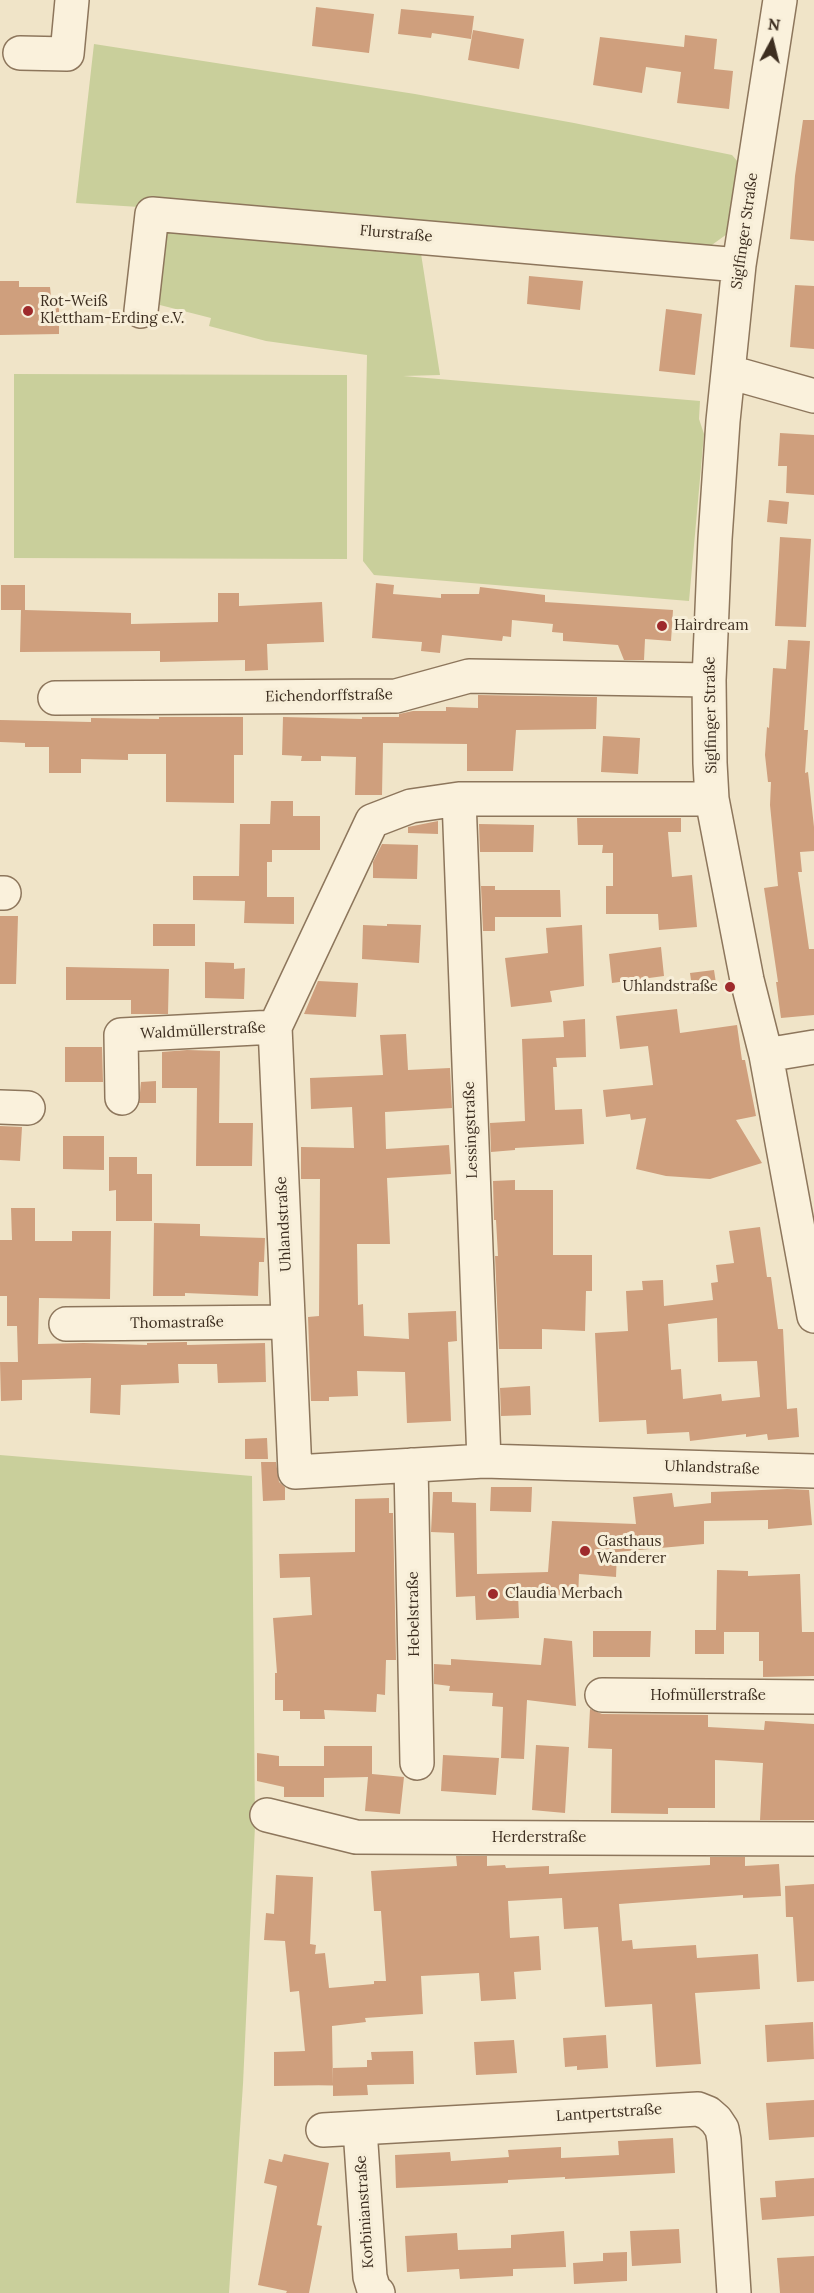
<!DOCTYPE html>
<meta charset="utf-8">
<style>
body{margin:0}
#map{position:relative;width:814px;height:2293px;overflow:hidden;background:#f0e4c8;font-family:Lora,serif}
canvas{display:block}
.north{position:absolute;left:742px;top:12px;width:60px;height:60px;-webkit-text-stroke:4px #f7eed8;paint-order:stroke;rotate:7deg;font-size:16px;font-weight:700;line-height:24px;text-align:center;color:#3d2e20}
.north::after{content:'';display:block;margin:auto;width:21px;height:27px;background:#3d2e20;clip-path:polygon(50% 0,100% 100%,50% 72%,0 100%)}
</style>
<div id="map">
<canvas width="814" height="2293"></canvas>
<div class="north">N</div>
</div>
<script>
const ctx = document.querySelector('canvas').getContext('2d');
ctx.lineJoin = 'round';
function fillPath(path, color) { ctx.fillStyle = color; ctx.fill(path, 'evenodd'); }
const poly = rows => new Path2D(rows.map(r => 'M' + r).join(''));
function stroke(path, color, width, dash) { ctx.strokeStyle = color; ctx.lineWidth = width; ctx.lineCap = dash ? 'butt' : 'round'; ctx.setLineDash(dash || []); ctx.stroke(path); }
function write(font, color, halo, rows, align = 'center') {
  ctx.font = font + ' Lora,serif'; ctx.lineWidth = 6; ctx.setLineDash([]); ctx.textBaseline = 'middle'; ctx.strokeStyle = halo; ctx.fillStyle = color; for (const [text, x, y, turn = 0] of rows) {
    ctx.save(); ctx.translate(x, y); ctx.rotate((+turn || 0) * Math.PI / 180); ctx.textAlign = isNaN(turn) ? turn : align; if (halo) ctx.strokeText(text, 0, 0); ctx.fillText(text, 0, 0); ctx.restore();
  }
}
fillPath(poly([
 [94,44,415,94,574,123,732,155,739,163,727,234,698,255,218,212,76,203],
 [166,226,419,241,440,375,403,376,700,401,699,419,704,434,689,601,374,575,363,561,367,355,266,341,209,326,211,318,156,304],
 [14,374,347,375,347,559,14,558],
 [0,1455,252,1476,255,1826,243,2084,229,2293,0,2293]
]), '#c9cf9b');
fillPath(poly([
 [316,7,374,14,369,53,312,46],
 [401,9,474,16,471,39,432,33,431,38,398,34],
 [473,30,524,39,519,69,468,60],
 [685,35,717,39,714,69,733,71,729,109,677,103,681,72,646,67,642,93,593,85,600,37,684,47],
 [803,120,814,120,814,241,790,239,795,176],
 [529,276,583,281,580,310,527,304],
 [0,281,19,281,19,287,50,287,51,297,59,297,59,334,0,335],
 [795,285,814,286,814,349,790,347],
 [666,309,702,314,695,375,659,371],
 [780,433,814,435,814,495,786,493,787,466,778,466],
 [769,500,789,502,787,524,767,522],
 [780,537,811,539,806,627,775,626],
 [376,583,394,585,393,594,441,598,441,594,479,594,480,587,545,595,545,602,673,610,671,641,645,639,644,660,624,660,618,645,563,641,563,633,552,632,553,624,512,620,511,637,503,636,502,641,442,635,440,653,421,651,422,642,372,638],
 [1,585,25,585,25,610,131,613,131,624,218,622,218,593,239,593,239,606,322,602,324,642,267,644,268,670,245,671,245,660,160,662,160,651,20,652,21,610,1,610],
 [788,640,810,641,804,730,808,730,805,773,808,772,814,827,814,851,800,852,802,872,798,872,809,949,814,949,814,1015,781,1018,776,982,778,982,764,888,778,886,770,805,771,782,768,782,765,755,767,727,769,728,773,668,786,669],
 [478,695,597,697,596,729,516,730,513,771,467,771,467,744,383,743,382,795,355,795,356,757,321,756,321,761,301,761,302,756,282,755,283,717,362,719,362,717,399,717,399,714,413,711,446,711,446,707,478,708],
 [159,717,243,717,243,755,234,755,234,803,166,802,166,754,128,754,128,760,81,759,81,773,49,773,49,747,25,747,25,743,0,742,0,720,91,722,91,718,159,719],
 [603,736,640,738,638,774,601,772],
 [271,801,293,801,293,816,320,816,320,850,272,850,272,862,267,862,267,897,294,897,294,924,244,923,245,901,193,900,193,876,239,876,240,824,270,824],
 [577,818,681,818,681,832,668,832,672,877,692,875,697,927,659,930,658,914,606,914,606,886,613,886,613,853,602,853,603,845,578,845],
 [438,821,438,834,408,833,408,827],
 [479,824,534,825,533,852,480,852],
 [382,844,418,845,417,879,373,878,373,862],
 [481,886,495,886,495,890,560,890,561,917,495,917,495,931,483,931],
 [0,916,18,916,16,984,0,984],
 [153,924,195,924,195,946,153,946],
 [387,924,421,925,419,963,362,959,363,925,387,926],
 [582,925,584,986,550,991,552,1002,511,1007,505,958,548,953,546,928],
 [661,947,664,976,612,983,609,954],
 [205,962,234,963,234,969,245,968,244,999,205,998],
 [66,967,169,969,168,1014,131,1014,131,1000,66,1000],
 [714,970,717,990,693,994,690,973],
 [318,981,358,983,356,1017,304,1014],
 [677,1009,680,1033,737,1025,742,1060,745,1060,756,1116,736,1120,762,1163,710,1179,666,1176,636,1169,646,1118,631,1120,630,1114,606,1117,603,1090,653,1085,648,1046,620,1049,616,1016],
 [585,1019,586,1057,556,1058,557,1067,553,1067,555,1110,582,1109,584,1144,515,1148,515,1150,491,1152,490,1123,525,1121,522,1039,564,1037,563,1021],
 [406,1034,408,1070,450,1068,452,1108,385,1112,386,1149,449,1145,451,1174,387,1178,390,1244,357,1244,358,1305,363,1304,364,1336,409,1339,408,1313,456,1311,457,1341,448,1342,451,1421,407,1423,405,1372,357,1371,358,1396,329,1397,329,1401,311,1401,308,1317,319,1316,320,1179,301,1179,301,1147,354,1148,352,1107,311,1109,310,1078,383,1075,380,1035],
 [65,1047,102,1047,103,1082,65,1082],
 [187,1050,220,1051,219,1123,253,1123,252,1166,196,1166,197,1088,162,1088,162,1052],
 [156,1081,156,1103,139,1103,141,1082],
 [0,1126,22,1127,20,1161,0,1160],
 [63,1136,104,1136,104,1170,63,1169],
 [109,1157,137,1157,137,1174,152,1174,152,1221,116,1221,116,1190,109,1191],
 [515,1180,515,1190,553,1190,553,1255,592,1255,592,1291,586,1291,585,1331,542,1329,542,1349,499,1349,495,1256,498,1256,496,1220,494,1220,493,1181],
 [11,1208,35,1208,35,1241,72,1241,72,1231,111,1231,110,1299,39,1298,38,1344,84,1343,147,1345,147,1343,185,1342,187,1342,187,1345,265,1343,266,1382,218,1383,217,1364,178,1364,179,1383,121,1385,120,1415,90,1413,91,1378,22,1380,22,1400,1,1401,0,1362,18,1362,17,1326,7,1326,7,1296,0,1296,0,1240,12,1240],
 [154,1223,200,1224,200,1236,265,1238,264,1262,259,1262,258,1296,185,1293,185,1296,153,1296],
 [760,1227,767,1277,771,1277,778,1329,783,1329,787,1409,797,1408,799,1437,768,1440,767,1434,746,1437,746,1434,690,1441,689,1432,647,1434,646,1420,599,1422,595,1333,628,1331,626,1291,643,1290,642,1281,663,1280,664,1306,713,1300,711,1283,718,1282,716,1265,734,1263,729,1231],
 [717,1318,718,1362,757,1361,760,1397,722,1401,721,1394,683,1399,681,1369,671,1370,668,1324],
 [530,1386,531,1415,501,1416,500,1388],
 [267,1438,268,1459,245,1459,245,1439],
 [261,1462,276,1462,279,1482,285,1487,285,1500,263,1501],
 [491,1487,532,1487,531,1512,490,1511],
 [787,1489,809,1490,812,1525,768,1529,768,1520,704,1521,704,1544,617,1552,616,1577,579,1574,578,1599,518,1594,519,1618,476,1620,475,1596,456,1597,454,1533,431,1532,433,1492,452,1492,452,1502,476,1503,477,1574,548,1572,552,1521,636,1524,633,1497,672,1493,674,1507,711,1503,711,1492],
 [389,1498,389,1513,393,1513,396,1660,386,1660,385,1695,377,1694,376,1712,324,1710,325,1719,300,1719,300,1711,283,1711,283,1700,275,1700,275,1673,277,1673,273,1618,312,1615,310,1577,280,1578,279,1554,355,1552,355,1499],
 [717,1570,748,1571,748,1576,800,1574,802,1632,814,1632,814,1676,763,1677,763,1661,759,1661,759,1632,724,1632,724,1654,695,1654,695,1630,716,1630],
 [593,1631,651,1631,650,1657,593,1657],
 [544,1638,572,1641,576,1706,527,1700,524,1759,501,1758,503,1707,492,1706,493,1693,449,1691,450,1686,434,1684,434,1664,451,1665,451,1659,541,1665],
 [590,1709,602,1714,708,1715,708,1727,764,1730,765,1721,814,1724,814,1820,760,1820,763,1763,715,1760,715,1808,668,1808,668,1814,611,1813,612,1749,588,1748],
 [536,1745,569,1747,565,1813,532,1810],
 [324,1746,372,1746,372,1774,404,1777,400,1814,365,1811,368,1777,324,1778,324,1797,284,1797,284,1787,257,1781,257,1753,279,1756,279,1766,324,1766,324,1770],
 [443,1755,499,1758,496,1795,441,1791],
 [456,1856,487,1856,487,1866,505,1865,506,1868,549,1866,549,1874,710,1865,710,1857,745,1857,745,1866,779,1864,781,1896,743,1898,743,1895,619,1904,622,1941,632,1940,633,1949,696,1945,697,1958,758,1954,760,1989,695,1993,701,2064,656,2067,652,2004,605,2007,598,1927,564,1929,562,1898,508,1901,510,1938,539,1936,541,1970,514,1972,516,1999,481,2001,479,1973,421,1976,423,2014,365,2018,366,2022,332,2026,333,2085,274,2086,274,2052,305,2051,299,1991,290,1992,285,1941,264,1940,266,1913,274,1914,276,1875,313,1877,310,1944,316,1945,315,1954,325,1953,329,1988,374,1984,374,1981,386,1981,381,1911,374,1911,371,1871,457,1866],
 [814,1884,814,1981,797,1982,793,1917,786,1917,785,1886],
 [813,2022,814,2059,767,2062,765,2025],
 [606,2035,608,2068,577,2070,577,2066,565,2067,563,2038],
 [514,2040,517,2073,476,2075,474,2042],
 [413,2051,414,2084,367,2085,368,2095,333,2096,333,2068,367,2067,367,2060,372,2060,371,2052],
 [814,2100,814,2137,769,2140,766,2103],
 [673,2138,675,2173,565,2179,565,2177,508,2180,508,2183,396,2188,395,2155,450,2152,451,2161,509,2157,508,2150,561,2147,561,2158,619,2155,618,2141],
 [284,2154,329,2163,317,2225,322,2226,309,2293,286,2293,287,2291,258,2285,277,2186,264,2183,269,2159,282,2162],
 [814,2178,814,2216,762,2220,760,2198,776,2197,775,2181],
 [679,2229,681,2263,632,2266,630,2231],
 [564,2231,566,2267,513,2269,513,2276,460,2279,459,2269,407,2272,405,2236,457,2233,458,2250,511,2248,511,2235],
 [627,2252,627,2281,574,2284,573,2263,603,2261,603,2253],
 [814,2256,814,2293,780,2293,777,2258]
]), '#cf9f7d');
const minor = poly([
 [780,0,739,265,723,421,715,539,709,680,710,763,712,799,747,980,766,1055,814,1316],
 [20,53,67,54,72,0],
 [141,311,152,214,739,265],
 [729,372,814,396],
 [55,698,396,696,469,676,709,680],
 [459,799,484,1461],
 [712,799,459,799,411,806,372,821,275,1027,295,1472,484,1461,814,1471],
 [0,893,4,893],
 [766,1055,814,1047],
 [122,1098,121,1035,275,1027],
 [0,1107,28,1108],
 [66,1324,288,1322],
 [411,1465,417,1763],
 [602,1695,814,1697],
 [267,1815,356,1837,814,1839],
 [360,2129,370,2277,374,2290,378,2293],
 [323,2130,698,2109,708,2113,716,2120,722,2129,724,2140,734,2293]
]);
stroke(minor, '#8d765c', 36);
stroke(minor, '#faf1dc', 33);
for (const [x, y, r, color] of [
 [28,311,6,"#9e2a2b"],
 [662,626,6,"#9e2a2b"],
 [730,987,6,"#9e2a2b"],
 [585,1551,6,"#9e2a2b"],
 [493,1594,6,"#9e2a2b"]
]) { const dot = new Path2D(); dot.arc(x, y, r, 0, 2 * Math.PI); ctx.fillStyle = color; ctx.fill(dot); stroke(dot, '#f7eed8', 2); }
write('15px', '#3d2e20', '#f7eed8', [
 ["Siglfinger Straße",745,231,-82],
 ["Flurstraße",396,234,5],
 ["Eichendorffstraße",329,696,-1],
 ["Siglfinger Straße",711,715,-91],
 ["Waldmüllerstraße",203,1031,-3],
 ["Lessingstraße",471,1130,-92],
 ["Uhlandstraße",284,1224,-93],
 ["Thomastraße",177,1323,-1],
 ["Uhlandstraße",712,1468,2],
 ["Hebelstraße",414,1614,-91],
 ["Hofmüllerstraße",708,1696],
 ["Herderstraße",539,1838],
 ["Lantpertstraße",609,2113,-4],
 ["Korbinianstraße",365,2212,-94]
]);
write('15px', '#3d2e20', '#f7eed8', [
 ["Rot-Weiß",40,302],
 ["Klettham-Erding e.V.",40,319],
 ["Hairdream",674,626],
 ["Uhlandstraße",718,987,"right"],
 ["Gasthaus",597,1542],
 ["Wanderer",597,1559],
 ["Claudia Merbach",505,1594]
], 'left');
</script>
